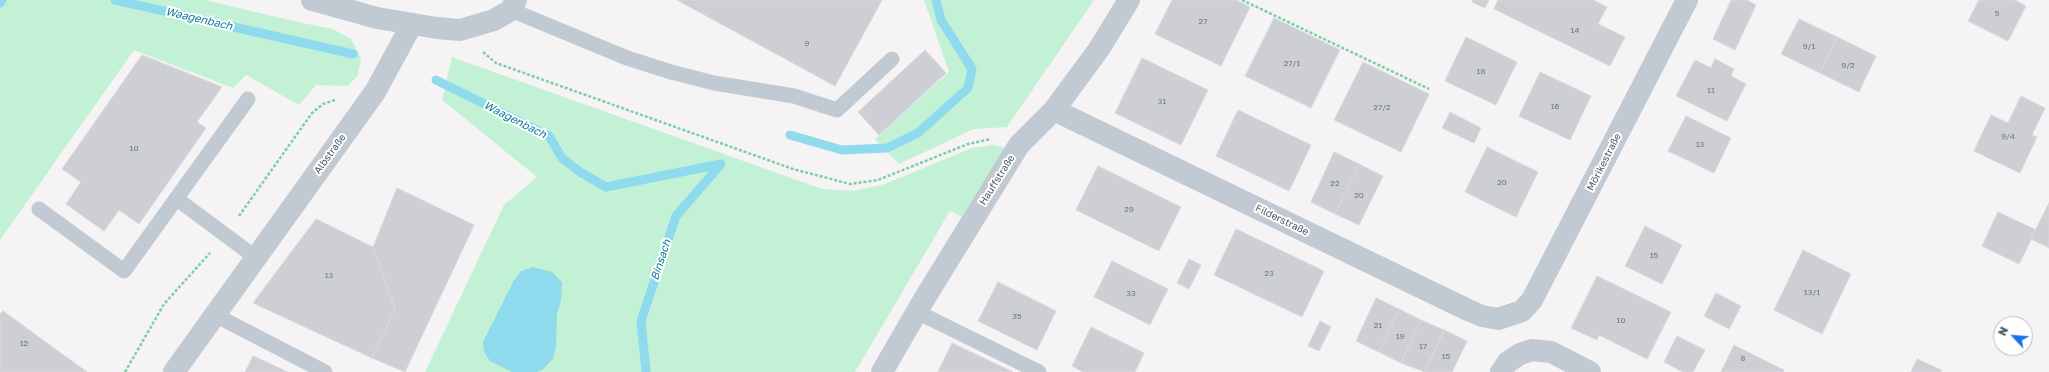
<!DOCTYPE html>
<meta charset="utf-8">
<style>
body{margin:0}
#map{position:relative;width:2049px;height:372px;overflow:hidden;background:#f5f3f3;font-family:"Golos Text",sans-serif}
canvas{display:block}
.north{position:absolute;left:1993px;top:316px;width:40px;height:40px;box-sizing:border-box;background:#fff;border:1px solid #b7bbc0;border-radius:50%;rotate:296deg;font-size:11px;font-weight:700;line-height:16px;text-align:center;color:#4a5661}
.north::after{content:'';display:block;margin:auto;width:14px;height:18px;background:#1a73e8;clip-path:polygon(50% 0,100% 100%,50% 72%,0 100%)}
</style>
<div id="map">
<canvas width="2049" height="372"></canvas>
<div class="north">N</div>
</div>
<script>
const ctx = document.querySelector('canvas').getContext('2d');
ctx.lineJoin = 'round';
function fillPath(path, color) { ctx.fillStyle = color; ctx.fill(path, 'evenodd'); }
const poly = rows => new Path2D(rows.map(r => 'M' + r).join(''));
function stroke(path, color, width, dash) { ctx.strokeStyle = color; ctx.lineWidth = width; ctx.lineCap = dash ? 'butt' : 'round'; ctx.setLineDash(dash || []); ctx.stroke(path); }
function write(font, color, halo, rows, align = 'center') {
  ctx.font = font + ' "Golos Text",sans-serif'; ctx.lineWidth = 4; ctx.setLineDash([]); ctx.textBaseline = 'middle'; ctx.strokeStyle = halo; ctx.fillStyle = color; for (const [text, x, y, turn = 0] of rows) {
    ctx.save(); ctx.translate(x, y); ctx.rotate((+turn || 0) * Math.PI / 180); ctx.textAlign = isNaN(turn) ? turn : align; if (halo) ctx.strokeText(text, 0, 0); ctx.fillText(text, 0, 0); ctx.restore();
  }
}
fillPath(poly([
 [0,0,205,0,302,23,333,29,351,39,361,58,358,75,348,86,316,85,299,105,246,75,233,88,134,50,0,240],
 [924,0,1094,0,1007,127,974,129,899,164,875,139,949,72],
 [452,57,822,189,853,191,885,184,972,148,993,145,1005,148,962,217,950,211,855,372,425,372,504,205,537,177,442,100]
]), '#c3f1d5');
fillPath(poly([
 [533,267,552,272,562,282,561,301,557,313,556,346,553,359,542,370,536,372,512,372,490,361,484,352,483,342,514,280,521,271]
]), '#90daee');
stroke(poly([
 [115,0,353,54],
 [0,3,2,0],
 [436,80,549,136,562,158,580,172,606,187,721,164],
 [790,135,842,150,887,148,918,133,968,88,972,69,941,20,936,0],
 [646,372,641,321,676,216,721,164]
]), '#90daee', 9);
const building = poly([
 [677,0,882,0,835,86,677,0],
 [1172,0,1236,0,1250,7,1221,66,1155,34,1172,0],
 [1473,0,1489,0,1485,8,1472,2,1473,0],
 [1498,0,1593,0,1607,7,1598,24,1625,37,1610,66,1494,9,1498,0],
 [1731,0,1747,0,1756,5,1735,50,1713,39,1731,0],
 [1979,0,2015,0,2026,6,2008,41,1968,21,1979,0],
 [1274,18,1340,50,1311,108,1245,76,1274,18],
 [1799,19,1837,37,1820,73,1781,54,1799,19],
 [1466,37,1517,62,1496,105,1445,81,1466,37],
 [1837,37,1876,56,1859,92,1820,73,1837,37],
 [925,50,946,73,879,135,858,112,925,50],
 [142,55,222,87,197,122,206,128,139,224,119,210,104,231,66,204,81,182,62,169,142,55],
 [1142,58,1208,90,1181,145,1115,113,1142,58],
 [1715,59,1734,69,1731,76,1746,84,1727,121,1676,96,1695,60,1711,68,1715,59],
 [1363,62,1429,94,1401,152,1334,120,1363,62],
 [1540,72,1591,96,1570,140,1519,116,1540,72],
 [2021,96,2045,108,2032,135,2037,137,2020,173,1974,151,1991,115,2008,123,2021,96],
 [1238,110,1311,145,1289,191,1216,156,1238,110],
 [1450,112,1481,128,1474,143,1442,128,1450,112],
 [1686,116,1731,138,1714,173,1668,151,1686,116],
 [1487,147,1538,172,1516,217,1465,192,1487,147],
 [1334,152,1359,164,1335,214,1311,202,1334,152],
 [1359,164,1383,176,1359,225,1335,214,1359,164],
 [1098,166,1181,207,1159,251,1076,210,1098,166],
 [397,188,474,225,405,372,372,358,395,309,373,247,397,188],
 [2049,203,2049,248,2031,239,2049,203],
 [1998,212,2036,230,2019,264,1982,246,1998,212],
 [316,219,373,247,395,309,372,358,253,303,316,219],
 [1645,226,1682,245,1662,284,1625,266,1645,226],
 [1236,229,1324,271,1302,317,1214,275,1236,229],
 [1803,250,1851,274,1822,334,1774,310,1803,250],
 [1189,259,1201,265,1189,289,1177,283,1189,259],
 [1112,261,1168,289,1150,325,1094,297,1112,261],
 [1597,276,1671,312,1647,359,1599,335,1597,340,1571,328,1597,276],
 [998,282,1056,311,1037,350,978,321,998,282],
 [1716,293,1741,306,1729,329,1704,316,1716,293],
 [1376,298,1399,309,1379,352,1356,341,1376,298],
 [1399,309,1421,320,1401,363,1379,352,1399,309],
 [3,311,87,372,0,372,0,314,3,311],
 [1421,320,1444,330,1425,372,1401,363,1421,320],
 [1320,321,1331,327,1319,351,1308,346,1320,321],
 [1091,327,1144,353,1135,372,1083,372,1072,366,1091,327],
 [1444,330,1467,341,1452,372,1425,372,1444,330],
 [1677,336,1705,350,1693,372,1683,372,1664,362,1677,336],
 [952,343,1013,372,938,372,952,343],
 [1734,345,1784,370,1783,372,1721,372,1734,345],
 [253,356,288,372,245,372,253,356],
 [1917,359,1941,370,1941,372,1911,372,1917,359]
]);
fillPath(building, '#cdcfd5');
stroke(building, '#d7d9de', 1);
stroke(poly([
 [1242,0,1429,89],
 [483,52,496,63,793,169,850,184,878,180,968,144,991,139],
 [239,216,312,113,323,104,335,100],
 [125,372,164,304,210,253]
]), '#7ad0a6', 2.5, [3, 2]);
stroke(poly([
 [511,10,627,58,671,72,714,83,794,96,837,110,892,59],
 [177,199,255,257],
 [39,209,124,271,248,99],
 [917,312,1039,372],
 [215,315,325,372]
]), '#c1cad2', 15);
stroke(poly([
 [312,0,377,18,437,28,460,30,494,20,511,10,516,0],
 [1054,110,1468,310,1482,316,1498,319,1522,311,1532,300,1687,0],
 [174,372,375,92,412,24],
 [882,372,923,301,1019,145,1054,110,1099,49,1129,0],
 [1501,372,1508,362,1520,354,1532,350,1551,352,1590,372]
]), '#c1cad2', 22);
write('8px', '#6b747e', null, [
 ["5",1997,13],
 ["27",1203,21],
 ["14",1575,30],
 ["9",807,43],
 ["9/1",1809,46],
 ["27/1",1292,63],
 ["9/2",1848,65],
 ["18",1481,71],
 ["11",1711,90],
 ["31",1162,101],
 ["16",1555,106],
 ["27/2",1382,107],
 ["9/4",2008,136],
 ["13",1700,144],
 ["10",134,148],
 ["20",1502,182],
 ["22",1335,183],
 ["20",1359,195],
 ["29",1129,209],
 ["15",1654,255],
 ["23",1269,273],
 ["13",329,275],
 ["13/1",1812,292],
 ["33",1131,293],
 ["35",1017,316],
 ["10",1621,320],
 ["21",1378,325],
 ["19",1400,336],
 ["12",24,343],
 ["17",1423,346],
 ["15",1446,356],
 ["8",1743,358]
]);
write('10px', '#4a5661', '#fff', [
 ["Albstraße",330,154,-54],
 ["Mörikestraße",1604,162,-63],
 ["Hauffstraße",997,180,-58],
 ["Filderstraße",1282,220,26]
]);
write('italic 11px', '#0c7c9b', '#fff', [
 ["Waagenbach",199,19,13],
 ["Waagenbach",515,120,27],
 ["Binsach",661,260,-72]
]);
</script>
